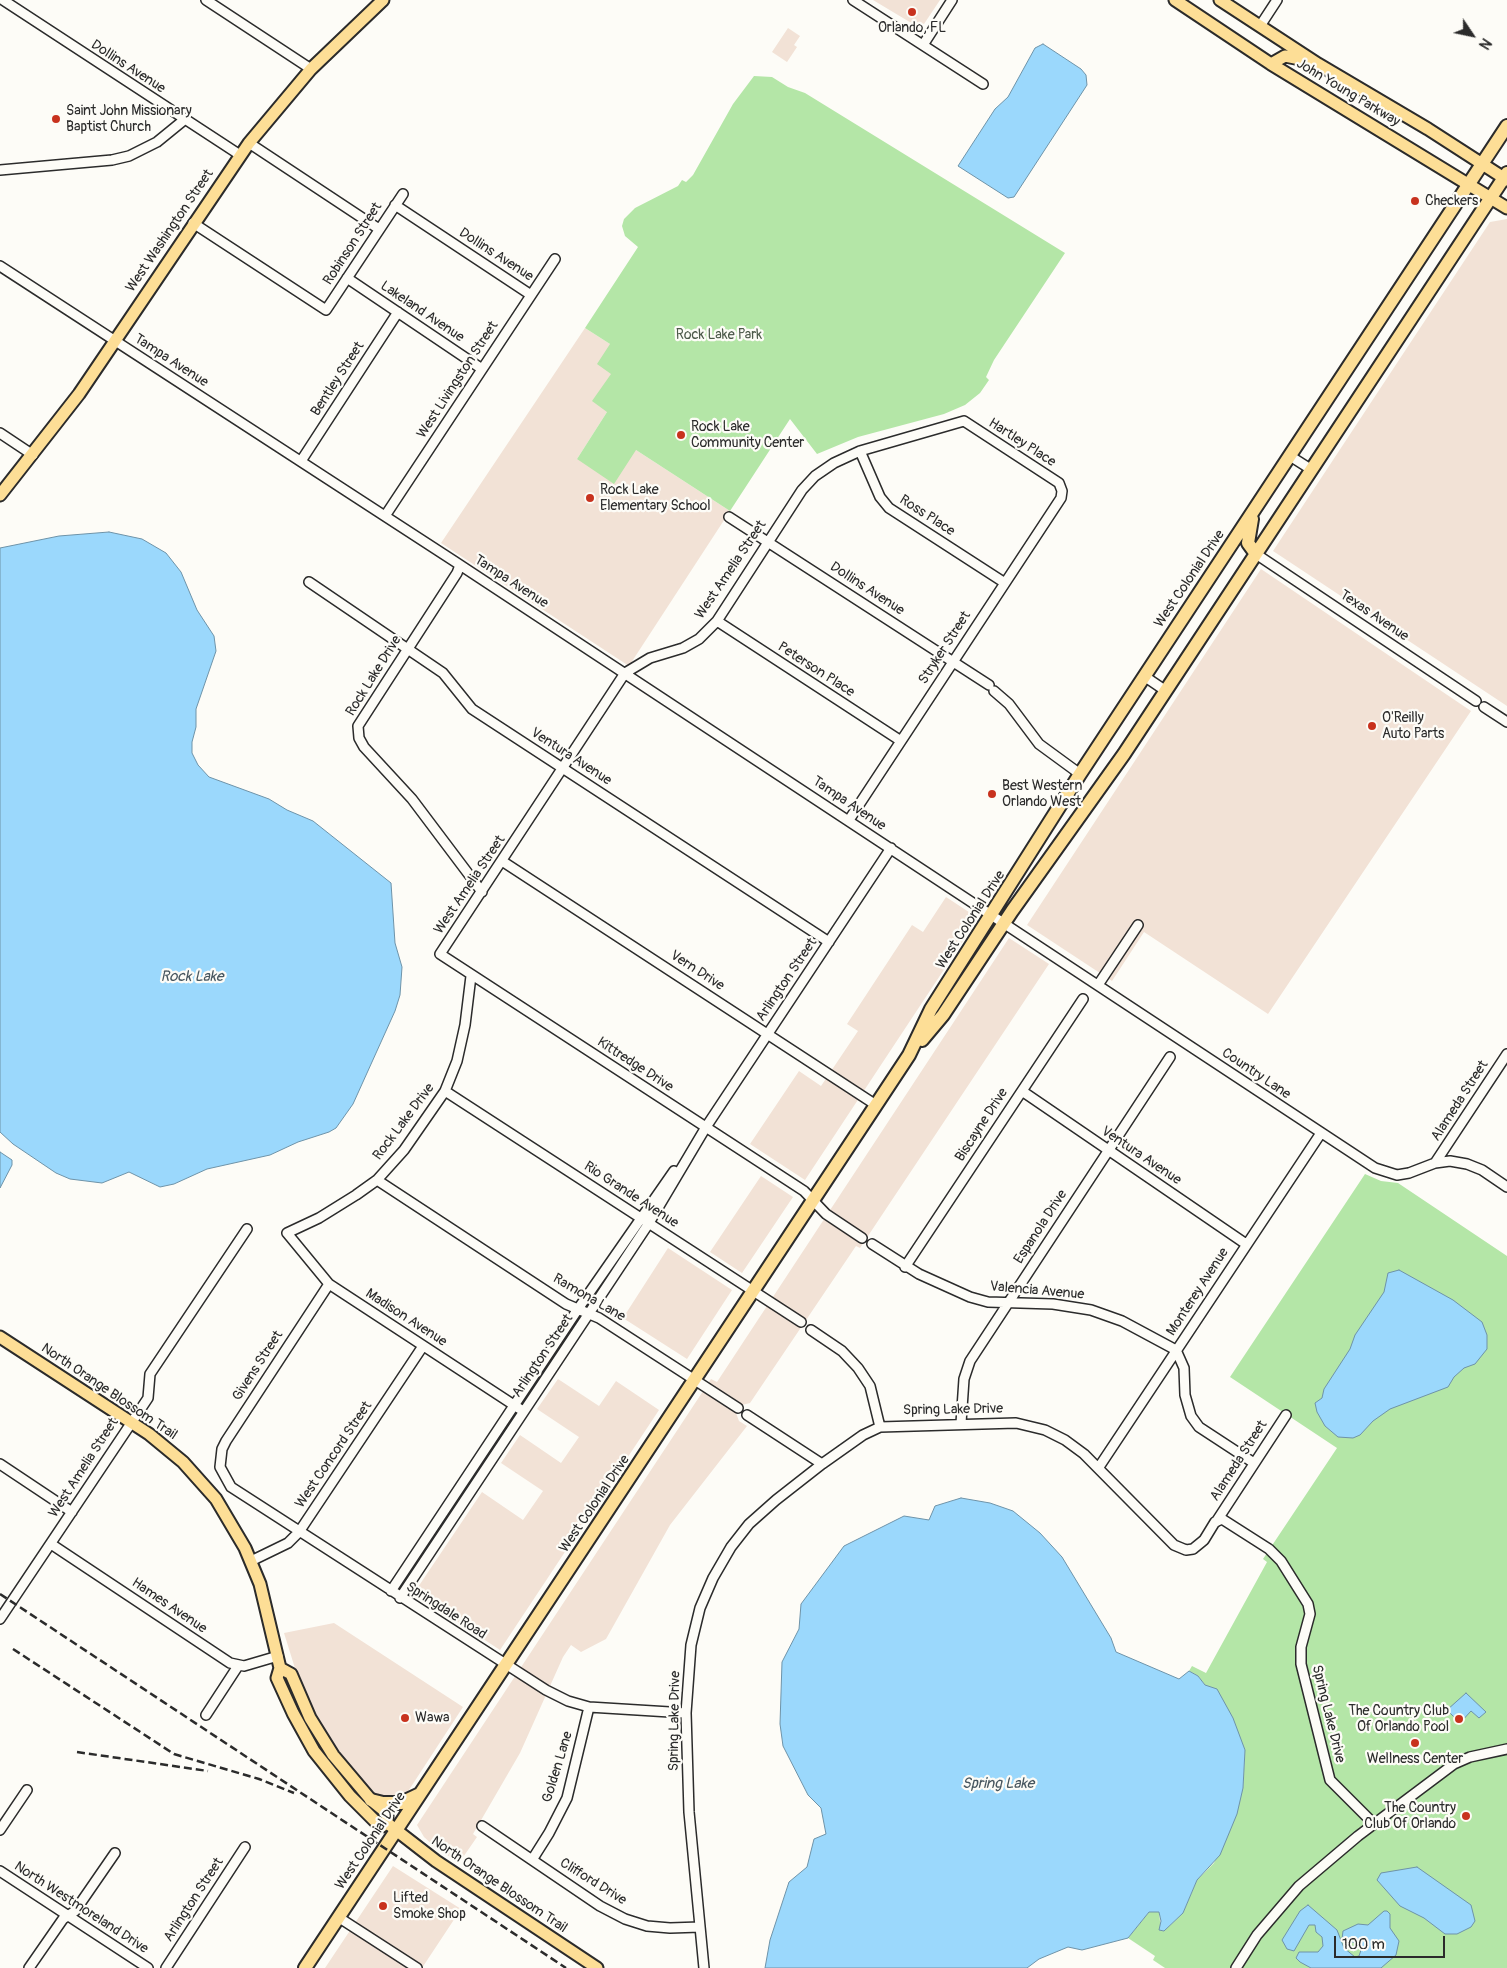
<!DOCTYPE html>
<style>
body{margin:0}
#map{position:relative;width:1507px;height:1968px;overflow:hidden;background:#fdfcf7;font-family:Pangolin,sans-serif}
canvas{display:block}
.north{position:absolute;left:1447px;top:10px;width:50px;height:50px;-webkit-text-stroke:4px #fdfcf7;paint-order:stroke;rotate:124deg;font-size:14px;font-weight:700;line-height:20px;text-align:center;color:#2b2b2b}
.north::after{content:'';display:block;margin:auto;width:18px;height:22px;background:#2b2b2b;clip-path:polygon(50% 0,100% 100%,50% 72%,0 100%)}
.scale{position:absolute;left:1334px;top:1936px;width:111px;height:22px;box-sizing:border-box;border:2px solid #2b2b2b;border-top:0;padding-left:6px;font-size:15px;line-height:18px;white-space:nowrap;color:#2b2b2b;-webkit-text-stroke:4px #fdfcf7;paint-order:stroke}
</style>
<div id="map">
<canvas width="1507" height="1968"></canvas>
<div class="north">N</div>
<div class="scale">100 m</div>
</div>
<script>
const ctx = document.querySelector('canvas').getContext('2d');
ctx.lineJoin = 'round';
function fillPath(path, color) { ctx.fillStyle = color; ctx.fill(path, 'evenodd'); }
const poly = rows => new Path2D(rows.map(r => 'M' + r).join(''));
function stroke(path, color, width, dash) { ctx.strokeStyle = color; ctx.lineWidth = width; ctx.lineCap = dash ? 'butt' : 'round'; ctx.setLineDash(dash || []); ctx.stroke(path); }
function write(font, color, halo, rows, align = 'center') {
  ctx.font = font + ' Pangolin,sans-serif'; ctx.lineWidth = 4.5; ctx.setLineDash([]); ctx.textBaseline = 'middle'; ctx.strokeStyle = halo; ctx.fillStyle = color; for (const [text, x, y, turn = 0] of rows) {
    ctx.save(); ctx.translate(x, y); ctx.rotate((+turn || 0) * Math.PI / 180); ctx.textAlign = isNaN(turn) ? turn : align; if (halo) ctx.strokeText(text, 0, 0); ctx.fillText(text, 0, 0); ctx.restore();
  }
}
fillPath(poly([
 [873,0,940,0,924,24,918,27],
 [788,28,800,36,794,45,797,47,787,62,772,52],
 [1507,219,1507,706,1273,551,1490,222],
 [585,328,610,344,611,374,607,412,577,459,636,450,730,511,629,666,441,543],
 [1261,569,1471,711,1268,1014,1144,932,1112,981,1027,925],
 [946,897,978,918,805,1180,750,1144,799,1071,821,1086,858,1031,847,1024,912,925,923,932],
 [1009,938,1049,964,860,1248,856,1246,750,1403,742,1405,736,1413,739,1421,747,1426,670,1525,606,1639,581,1652,571,1645,563,1657,520,1753,473,1834,477,1837,459,1863,435,1847,424,1837,417,1825,711,1379,717,1382],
 [761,1176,793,1197,742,1273,710,1252],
 [668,1248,732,1290,687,1359,623,1318],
 [558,1379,599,1406,616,1381,659,1410,500,1650,414,1593,482,1492,523,1520,543,1491,501,1463,520,1435,561,1463,579,1437,537,1409],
 [334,1623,463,1707,407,1793,397,1799,377,1796,355,1772,334,1744,303,1694,284,1633],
 [393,1866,461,1909,422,1968,325,1968]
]), '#f2e2d6');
fillPath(poly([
 [754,76,772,77,788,87,805,93,1065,253,994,360,986,377,989,380,980,393,965,405,944,414,858,437,817,454,790,419,730,511,636,450,614,484,577,459,607,412,592,401,611,374,597,364,610,344,585,328,638,247,625,236,622,226,624,219,635,208,678,186,682,180,686,182,693,175,733,104],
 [1365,1174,1381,1181,1398,1183,1507,1256,1507,1968,1165,1968,1153,1960,1155,1956,1128,1938,1149,1912,1159,1912,1161,1931,1164,1931,1183,1913,1197,1880,1214,1863,1243,1788,1245,1750,1205,1685,1198,1676,1189,1671,1192,1666,1206,1673,1267,1562,1263,1559,1337,1448,1230,1377]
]), '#b4e6a7');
const water = poly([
 [1043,44,1081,69,1086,75,1087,85,1014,197,1008,198,958,166,995,109,1008,97,1035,48,1043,44],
 [109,532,142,539,166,553,181,572,197,610,214,636,216,651,196,709,196,727,192,742,192,753,198,765,209,777,269,799,287,810,313,821,391,883,395,943,402,967,400,995,395,1011,353,1104,336,1128,329,1132,298,1142,270,1155,207,1169,174,1184,160,1187,129,1172,102,1183,70,1179,56,1173,13,1144,0,1132,0,548,59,536,109,532],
 [0,1152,12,1160,12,1165,0,1188,0,1152],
 [1399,1270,1453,1300,1482,1322,1487,1335,1487,1349,1475,1364,1464,1368,1454,1377,1448,1387,1390,1409,1373,1421,1360,1435,1353,1438,1338,1437,1325,1426,1317,1412,1315,1403,1322,1398,1324,1389,1350,1349,1355,1335,1384,1292,1388,1273,1399,1270],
 [961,1498,990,1503,1013,1511,1040,1533,1062,1557,1111,1638,1116,1652,1179,1679,1189,1671,1198,1676,1205,1685,1217,1689,1233,1718,1245,1750,1243,1788,1237,1814,1220,1855,1197,1880,1183,1913,1164,1931,1159,1930,1161,1921,1159,1912,1149,1912,1128,1938,1082,1950,1068,1947,1039,1959,1027,1968,765,1968,770,1940,789,1882,807,1867,814,1839,826,1834,821,1808,808,1795,783,1746,780,1724,782,1662,799,1629,801,1604,844,1546,904,1516,929,1520,935,1506,961,1498],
 [1466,1693,1486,1712,1479,1718,1471,1711,1460,1723,1447,1710,1466,1693],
 [1417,1867,1471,1905,1475,1921,1471,1927,1457,1934,1445,1934,1424,1918,1400,1906,1377,1880,1381,1873,1417,1867],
 [1308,1905,1337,1930,1344,1948,1355,1957,1359,1956,1361,1950,1355,1943,1342,1939,1343,1931,1358,1924,1368,1925,1384,1911,1387,1911,1390,1914,1390,1928,1399,1941,1396,1955,1381,1968,1311,1968,1300,1962,1296,1958,1299,1952,1318,1952,1323,1946,1322,1937,1316,1932,1315,1925,1309,1925,1294,1951,1287,1949,1282,1940,1300,1911,1308,1905]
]);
fillPath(water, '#9bd8fc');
stroke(water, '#6e93a8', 1);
const minor = poly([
 [3,0,240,155],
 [206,0,311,69],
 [853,0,983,84],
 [1260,26,1277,0],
 [923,45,952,0],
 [249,143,379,229],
 [0,170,112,160,129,156,157,142,184,120],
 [395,205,531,295],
 [193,223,326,310,403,194],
 [0,266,454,561,1375,1168,1397,1175,1409,1173,1435,1163,1450,1161,1467,1164,1482,1170,1507,1187],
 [347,278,482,369],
 [0,433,33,455],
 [860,451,880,497,889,508,1005,583],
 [1290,456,1312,470],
 [301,461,398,312],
 [385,516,555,259],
 [729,517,989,685],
 [1256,554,1476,701],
 [460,565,457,573,358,726,359,738,364,747,412,799,482,892],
 [309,582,443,673,472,709,829,942],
 [717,621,901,741],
 [1144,676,1166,691],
 [994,691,1009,704,1039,744,1080,774],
 [1484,707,1507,722],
 [849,820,1061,498,1062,491,1059,483,964,421,860,451,834,463,815,476,802,490,717,621,699,639,683,648,650,658,625,673,440,954,804,1191,826,1214,862,1238],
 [502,861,876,1105],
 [471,976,465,1025,457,1061,445,1091,404,1150,377,1180,356,1195,319,1218,287,1233,329,1284,523,1411],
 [1098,985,1138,925],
 [445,1091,801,1322],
 [1022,1091,1246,1244],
 [1435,1163,1507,1054],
 [377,1180,566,1304,599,1318,738,1408],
 [872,1244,919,1274,970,1297,988,1302,1053,1304,1091,1310,1122,1321,1176,1350,1184,1368,1185,1395,1191,1416,1199,1427,1254,1463],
 [905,1267,1083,999],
 [329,1284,226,1441,222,1449,220,1467,231,1487,546,1690,568,1701,589,1707,686,1713],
 [811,1330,842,1351,858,1368,870,1386,880,1427],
 [747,1415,822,1464],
 [961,1423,964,1379,970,1361,1170,1057],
 [0,1464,72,1512],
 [1099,1467,1321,1133],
 [1216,1522,1286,1415],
 [51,1544,230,1663,244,1666,278,1656],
 [251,1561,288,1543,299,1532,423,1346],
 [391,1591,578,1309,674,1171],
 [400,1598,649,1223,706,1127,891,848],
 [0,1619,148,1398,150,1374,247,1229],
 [206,1715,238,1666],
 [482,1826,600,1906,625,1919,647,1926,670,1928,700,1927],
 [0,1830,27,1790],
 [532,1860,549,1833,567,1798,589,1707],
 [0,1871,148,1968],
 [338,1917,417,1968],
 [29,1968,63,1919,75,1911,115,1853],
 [166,1968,245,1847],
 [704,1968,689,1812,686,1713,691,1645,700,1608,713,1578,731,1547,749,1524,776,1500,822,1464,863,1435,880,1427,1016,1423,1045,1430,1065,1440,1084,1454,1174,1545,1186,1550,1193,1549,1204,1540,1215,1522,1222,1519,1269,1549,1281,1561,1308,1604,1310,1614,1301,1647,1301,1664,1330,1780,1374,1824],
 [1236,1968,1257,1935,1299,1886,1358,1836,1454,1764,1470,1757,1507,1749]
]);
const major = poly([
 [1175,0,1271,64,1507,208],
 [1220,0,1318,64,1428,129,1507,180],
 [1271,64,1285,56,1305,60],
 [0,495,79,394,249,143,311,69,383,0],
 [0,1337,149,1434,183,1462,216,1499,245,1548,260,1584,280,1668,277,1678,293,1713,314,1751,350,1796,377,1823,382,1826,387,1823],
 [280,1668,291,1674,310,1718,333,1755,371,1800,387,1813,387,1823,436,1861,597,1968]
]);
const highway = poly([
 [1252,519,1248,543,1256,554],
 [922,1040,943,1015,1012,911,1124,754,1507,173],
 [371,1800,383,1803,401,1803,420,1794],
 [305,1968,876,1105,909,1055,931,1009,1080,774,1507,126]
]);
stroke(minor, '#2b2b2b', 12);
stroke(major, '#2b2b2b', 15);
stroke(highway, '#2b2b2b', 16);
stroke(minor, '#fdfcf7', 9);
stroke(major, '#fdde96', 11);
stroke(highway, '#fdde96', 12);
stroke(poly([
 [0,1594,566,1968],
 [13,1649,174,1754,259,1779,294,1793],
 [77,1752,208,1771]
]), '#2b2b2b', 2.5, [8, 4]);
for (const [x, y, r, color] of [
 [912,12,5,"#c8321e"],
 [56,119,5,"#c8321e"],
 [1415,201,5,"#c8321e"],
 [681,435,5,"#c8321e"],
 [590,498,5,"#c8321e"],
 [1372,726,5,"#c8321e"],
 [992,794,5,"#c8321e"],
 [405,1718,5,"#c8321e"],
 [1459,1719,5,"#c8321e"],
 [1415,1743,5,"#c8321e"],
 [1466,1816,5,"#c8321e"],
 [383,1906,5,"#c8321e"]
]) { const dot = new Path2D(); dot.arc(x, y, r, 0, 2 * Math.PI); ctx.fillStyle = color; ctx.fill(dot); stroke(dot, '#fdfcf7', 2); }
write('14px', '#2b2b2b', '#fdfcf7', [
 ["Orlando, FL",912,28,"center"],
 ["Saint John Missionary",66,111],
 ["Baptist Church",66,127],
 ["Checkers",1425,201],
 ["Rock Lake",691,427],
 ["Community Center",691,443],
 ["Rock Lake",600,490],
 ["Elementary School",600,506],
 ["O'Reilly",1382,718],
 ["Auto Parts",1382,734],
 ["Best Western",1002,786],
 ["Orlando West",1002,802],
 ["The Country Club",1449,1711,"right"],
 ["Of Orlando Pool",1449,1727,"right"],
 ["Wawa",415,1718],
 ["Wellness Center",1415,1759,"center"],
 ["The Country",1456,1808,"right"],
 ["Club Of Orlando",1456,1824,"right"],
 ["Lifted",393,1898],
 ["Smoke Shop",393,1914]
], 'left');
write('14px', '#2b2b2b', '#fdfcf7', [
 ["Dollins Avenue",128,67,33],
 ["John Young Parkway",1348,93,31],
 ["West Washington Street",170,231,-56],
 ["Robinson Street",353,244,-57],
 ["Dollins Avenue",496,255,33],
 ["Lakeland Avenue",422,312,34],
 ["Tampa Avenue",171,361,33],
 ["Bentley Street",338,379,-57],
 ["West Livingston Street",458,380,-57],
 ["Hartley Place",1022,443,33],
 ["Ross Place",927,516,33],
 ["West Amelia Street",731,570,-56],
 ["West Colonial Drive",1190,579,-56],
 ["Tampa Avenue",511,582,33],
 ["Dollins Avenue",867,589,33],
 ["Texas Avenue",1374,616,34],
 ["Stryker Street",945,648,-57],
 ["Peterson Place",816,670,33],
 ["Rock Lake Drive",374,676,-58],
 ["Ventura Avenue",571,757,33],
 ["Tampa Avenue",849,804,34],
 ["West Amelia Street",470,885,-56],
 ["West Colonial Drive",971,920,-57],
 ["Vern Drive",697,971,33],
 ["Arlington Street",787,980,-56],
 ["Kittredge Drive",635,1065,33],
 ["Country Lane",1256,1074,34],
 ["Alameda Street",1460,1101,-57],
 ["Rock Lake Drive",404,1122,-53],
 ["Biscayne Drive",982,1125,-57],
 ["Ventura Avenue",1141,1156,34],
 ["Rio Grande Avenue",631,1195,33],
 ["Espanola Drive",1041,1227,-57],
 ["Valencia Avenue",1037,1291,5],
 ["Monterey Avenue",1198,1292,-57],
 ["Ramona Lane",589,1298,30],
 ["Madison Avenue",406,1318,33],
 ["Arlington Street",543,1356,-56],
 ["Givens Street",258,1366,-57],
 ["North Orange Blossom Trail",109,1392,34],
 ["Spring Lake Drive",953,1410,-1],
 ["West Concord Street",334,1455,-56],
 ["Alameda Street",1239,1461,-57],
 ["West Amelia Street",84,1468,-57],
 ["West Colonial Drive",595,1504,-56],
 ["Hames Avenue",169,1606,34],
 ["Springdale Road",446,1611,33],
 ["Spring Lake Drive",1328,1714,76],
 ["Spring Lake Drive",675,1721,-89],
 ["Golden Lane",558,1767,-73],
 ["West Colonial Drive",371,1841,-56],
 ["Clifford Drive",593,1882,32],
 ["North Orange Blossom Trail",499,1885,34],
 ["Arlington Street",194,1900,-57],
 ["North Westmoreland Drive",81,1908,33]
]);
write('14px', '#4d5a4a', '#fdfcf7', [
 ["Rock Lake Park",719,335]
]);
write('italic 15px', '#47565f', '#fdfcf7', [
 ["Rock Lake",192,977],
 ["Spring Lake",998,1784]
]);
</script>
